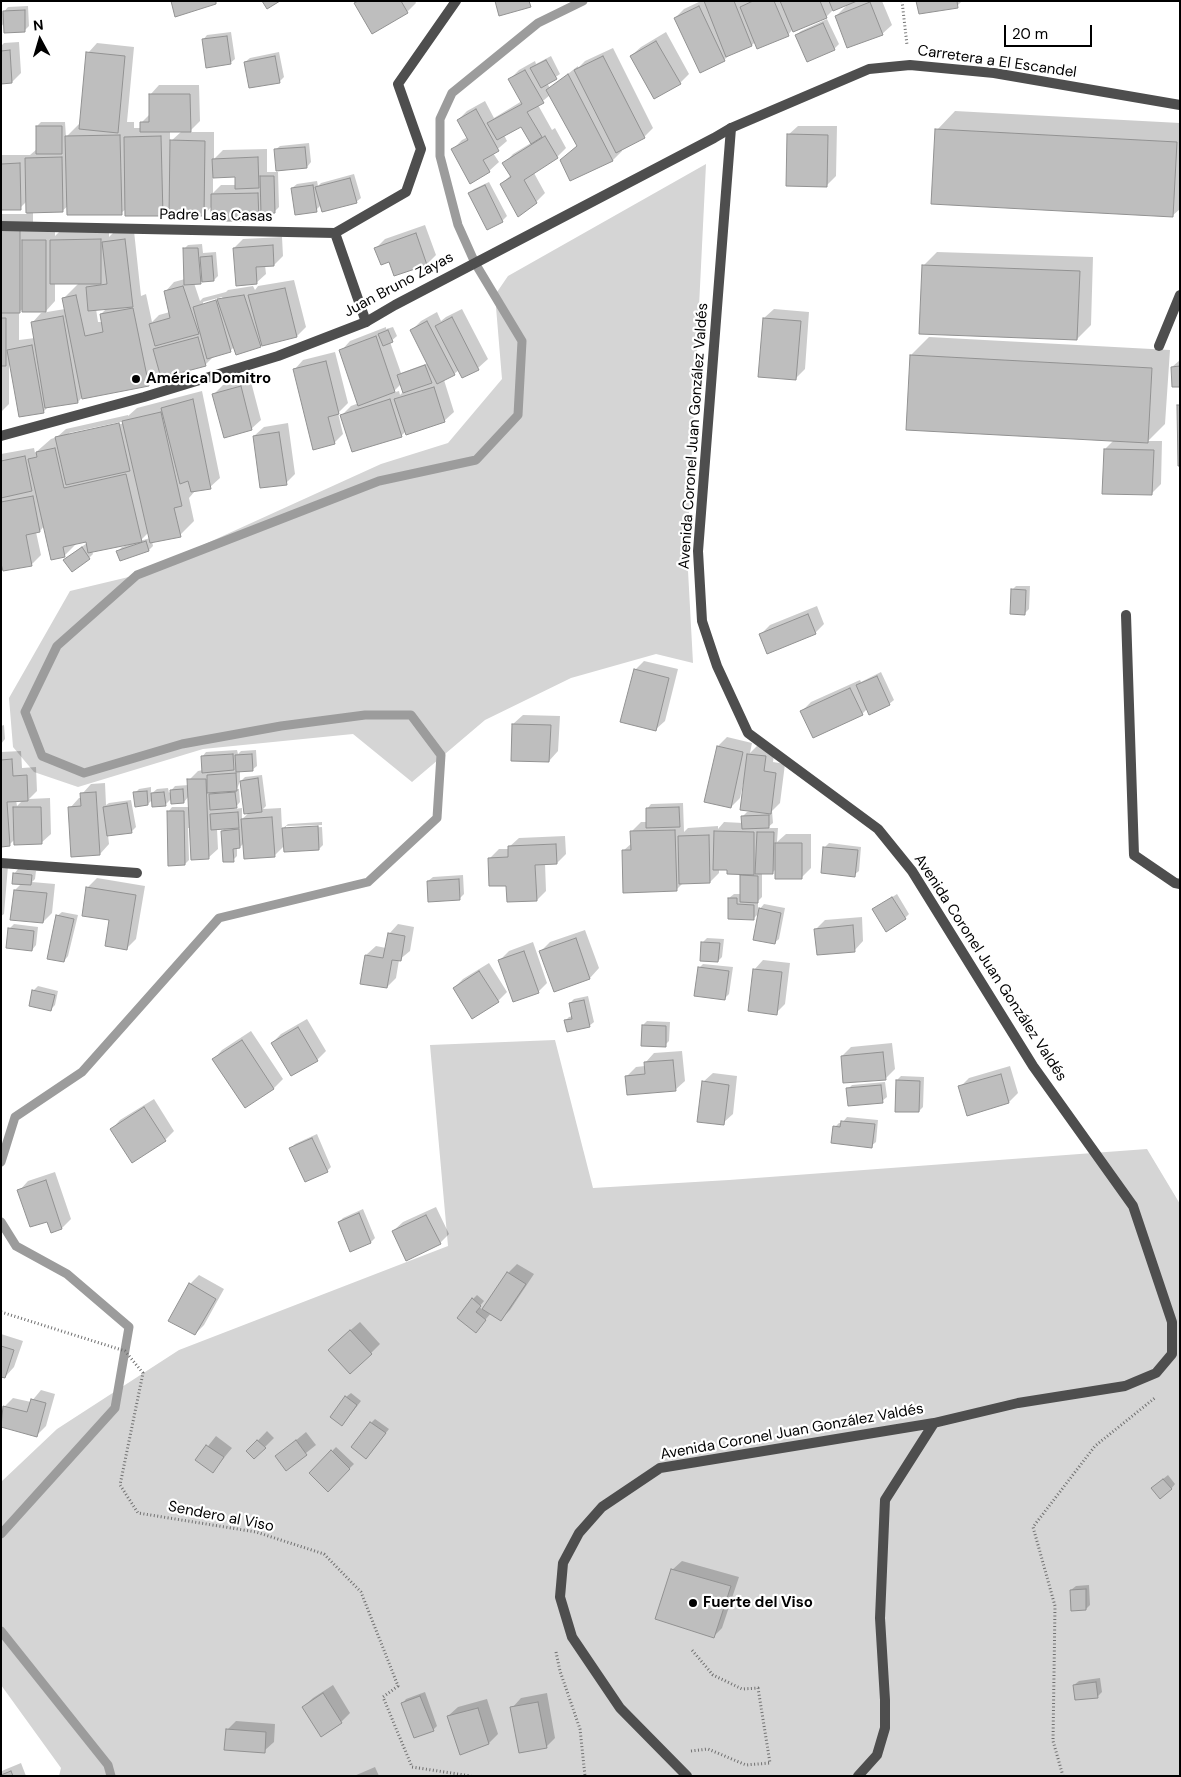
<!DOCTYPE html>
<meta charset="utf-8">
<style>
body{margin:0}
#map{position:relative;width:1181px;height:1777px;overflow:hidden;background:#fff;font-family:"DM Sans",sans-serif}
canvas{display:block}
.frame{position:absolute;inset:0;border:2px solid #000;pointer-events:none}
.north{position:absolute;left:15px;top:15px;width:50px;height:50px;-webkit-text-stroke:4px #fff;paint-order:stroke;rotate:354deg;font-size:14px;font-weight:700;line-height:20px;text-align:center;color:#000}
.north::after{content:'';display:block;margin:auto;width:18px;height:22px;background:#000;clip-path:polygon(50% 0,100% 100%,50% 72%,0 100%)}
.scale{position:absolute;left:1004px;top:25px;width:88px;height:22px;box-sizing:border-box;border:2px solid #000;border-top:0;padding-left:6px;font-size:15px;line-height:18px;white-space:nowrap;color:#000;-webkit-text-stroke:4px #fff;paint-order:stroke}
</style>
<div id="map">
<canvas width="1181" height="1777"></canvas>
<div class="frame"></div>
<div class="north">N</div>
<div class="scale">20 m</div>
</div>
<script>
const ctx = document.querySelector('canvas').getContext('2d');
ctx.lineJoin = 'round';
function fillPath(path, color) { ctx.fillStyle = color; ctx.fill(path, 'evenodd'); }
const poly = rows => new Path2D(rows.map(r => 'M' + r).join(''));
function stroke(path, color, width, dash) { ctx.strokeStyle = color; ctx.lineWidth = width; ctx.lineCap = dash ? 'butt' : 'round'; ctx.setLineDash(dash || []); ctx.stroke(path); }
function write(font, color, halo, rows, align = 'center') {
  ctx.font = font + ' "DM Sans",sans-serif'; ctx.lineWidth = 4.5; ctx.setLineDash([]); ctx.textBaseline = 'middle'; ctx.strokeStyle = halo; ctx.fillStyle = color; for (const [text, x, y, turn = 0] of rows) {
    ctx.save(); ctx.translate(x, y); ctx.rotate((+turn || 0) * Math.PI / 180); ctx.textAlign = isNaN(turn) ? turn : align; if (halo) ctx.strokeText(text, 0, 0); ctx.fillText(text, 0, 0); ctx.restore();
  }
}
fillPath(poly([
 [706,164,687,552,693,663,656,654,571,678,485,720,412,782,353,734,203,749,78,787,34,772,13,747,9,698,70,591,137,575,381,464,448,443,502,379,495,295,508,276],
 [555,1040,593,1188,729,1180,1147,1149,1180,1204,1180,1776,59,1776,61,1768,1,1685,1,1482,57,1429,179,1350,448,1246,430,1045]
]), '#d5d5d5');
fillPath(poly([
 [358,1,415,1,416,3,407,12],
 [701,1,882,1,892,25,882,34,836,16,849,3,834,9,826,17,792,30,788,35,755,42,752,45,730,54,724,60,675,18,684,9],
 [918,1,962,1,957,6],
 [1,6,3,13,8,7,28,6,29,26,25,30,4,23,1,27],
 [827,19,839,44,834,49,808,61,796,35,801,31],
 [231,32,235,59,230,63,203,40,207,35],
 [666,32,689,74,680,83,631,56,641,47],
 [19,42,21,73,12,82,1,82,1,46,4,43],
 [97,43,134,47,127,122,134,122,134,128,141,128,141,123,150,114,150,95,159,85,199,85,200,121,189,132,214,132,214,159,223,150,267,149,267,172,278,172,279,207,274,212,265,212,258,219,212,206,204,215,171,206,162,214,126,209,121,213,68,206,62,211,33,212,33,231,55,231,55,236,60,231,109,230,109,237,113,233,134,231,141,296,146,294,152,322,159,315,170,312,165,292,174,282,185,279,184,249,188,245,202,244,203,253,216,252,218,276,214,280,194,283,200,301,203,298,226,292,228,290,253,286,255,290,258,286,294,280,306,327,297,336,260,346,235,346,230,351,215,355,205,365,161,372,148,385,83,396,78,402,48,407,43,412,9,364,9,404,1,412,1,214,27,214,27,201,20,208,1,209,1,155,30,155,37,149,37,126,41,122,65,122,66,137,81,122,88,53],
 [170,131,182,131,170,142],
 [213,176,236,176,236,185,221,185,213,193],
 [55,283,79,283,63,299,65,309,41,313,32,323,35,338,19,340,19,312,24,308,46,311,55,301],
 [222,297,223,299,203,305,203,302],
 [107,308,101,314,103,322,98,322,96,309],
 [613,48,653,128,644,137,621,149,622,151,613,160,570,179,561,161,578,145,550,95,538,105,552,130,555,128,566,148,557,157,534,173,545,193,536,202,501,184,511,175,504,164,513,154,531,143,522,125,504,135,507,141,493,153,499,162,489,171,452,150,462,140,468,137,458,120,467,111,485,101,494,118,522,101,510,79,519,70,535,61,536,64,551,56,560,74,547,83,550,88,578,66,578,68,585,61],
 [279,52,284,77,279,82,245,62,250,58],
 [955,111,1180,123,1180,209,1172,216,937,130],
 [798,126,837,126,836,176,827,185,788,135],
 [309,143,311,162,307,167,275,150,280,146],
 [354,174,361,198,356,202,321,205,316,210,292,188,297,184,317,181,318,186,321,183],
 [489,182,507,216,502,221,469,193,474,189],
 [425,225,436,255,427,264,390,261,376,248,385,239],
 [282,237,283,256,274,265,265,265,266,274,256,283,234,248,243,239],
 [937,252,1093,257,1091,325,1077,339,923,266],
 [462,309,488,359,478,368,462,376,459,370,454,374,444,380,454,412,444,421,406,431,401,436,342,415,351,406,359,403,341,351,350,341,386,327,386,329,393,327,397,336,390,342,401,373,428,363,412,330,421,321,437,312,441,321,446,317],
 [401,384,404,391,400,395,399,391,392,393],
 [774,309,809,312,805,369,795,379,764,318],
 [929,337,1170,350,1165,424,1148,441,1162,441,1161,484,1152,493,1105,449,1114,440,911,355],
 [335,352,348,403,338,413,343,434,334,443,294,370,303,360],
 [1180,360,1180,386,1172,367],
 [250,378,261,420,251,429,214,394,223,385],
 [202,391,220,478,210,487,195,491,189,498,194,521,180,535,152,541,153,546,149,550,120,559,118,551,122,547,128,545,128,543,92,551,93,554,89,558,72,570,69,556,87,543,86,540,78,542,64,556,44,526,40,531,36,532,41,555,31,565,1,558,1,454,34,448,35,453,51,439,57,437,66,429,128,415,128,416,137,408],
 [125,421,125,423,69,436,69,433],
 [148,533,150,538,140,541],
 [288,423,295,474,286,483,254,436,264,427],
 [1016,586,1030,586,1029,609,1025,613,1012,590],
 [817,606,824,624,815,633,761,634,770,625],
 [644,661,678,669,665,721,655,730,635,670],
 [881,672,894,700,889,704,868,708,862,714,802,711,811,702,860,680,861,682],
 [523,715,560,716,558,751,549,761,513,724],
 [4,725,5,739,1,744,1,726],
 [727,737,752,743,750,753,758,745,775,747,773,762,785,764,780,803,772,811,773,823,767,828,778,828,777,842,786,834,811,834,811,868,802,877,776,869,772,873,762,873,762,897,758,901,758,911,764,904,785,908,779,939,774,943,759,913,754,918,729,898,734,894,741,894,742,876,745,873,719,869,719,873,710,882,683,883,676,890,623,851,632,843,631,832,641,822,647,822,647,809,651,804,683,803,684,832,688,828,718,826,718,829,724,822,743,823,742,817,747,812,755,812,745,784,743,784,740,798,731,807,718,746],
 [237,750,238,754,241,751,256,750,257,766,252,770,240,771,240,781,237,789,239,789,240,802,234,809,242,808,242,819,250,812,241,781,245,777,262,775,266,806,263,809,281,808,282,829,288,824,322,822,322,825,286,826,286,829,322,827,323,845,319,849,284,846,274,856,244,843,240,847,237,847,237,856,233,860,222,831,225,828,217,829,218,849,208,858,191,828,188,828,189,860,185,864,168,812,172,807,190,807,189,796,184,802,172,798,165,805,153,799,148,804,135,793,139,789,151,787,151,794,157,789,168,788,169,793,175,786,189,785,189,780,198,771,203,770,202,757,206,752],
 [21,751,22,768,36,767,37,791,29,799,50,798,51,834,41,843,15,839,9,845,1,845,1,752],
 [16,800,23,800,17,806],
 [105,783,106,805,109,803,131,800,136,827,131,832,108,835,109,844,100,854,70,808,79,798,82,798,82,794,91,784],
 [565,836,566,854,557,863,545,863,546,891,537,900,507,884,489,859,499,849,509,849,509,847,519,838],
 [829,843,861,847,859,871,854,875,825,847],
 [1,865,8,866,4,914,1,916],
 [18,869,36,871,35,879,32,882,55,884,52,913,43,922,15,890,22,883,14,874],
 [463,875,464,894,459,899,428,881,433,877],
 [97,878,145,886,136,939,127,948,111,919,88,887],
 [897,894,909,914,905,918,874,909],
 [62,912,78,915,68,956,64,961,57,916],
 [862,917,863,941,854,951,816,929,825,920],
 [14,924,38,927,36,945,32,950,9,929],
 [398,924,414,927,410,951,399,960,396,978,387,987,366,955,376,946,386,948,389,934],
 [585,930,599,968,590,978,555,991,541,951,550,942],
 [707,938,724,939,722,957,718,961,703,942],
 [533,942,547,983,538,992,500,960,509,951],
 [763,960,790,963,785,1004,776,1013,754,970],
 [489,963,507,992,498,1001,454,988,463,979],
 [703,964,733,967,729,994,725,998,699,968],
 [38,986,58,991,55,1005,50,1010,34,990],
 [588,996,594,1022,589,1026,565,1021,569,1017,573,1016,570,1003,574,999],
 [307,1019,326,1051,317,1060,272,1043,281,1034],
 [647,1021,670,1022,669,1041,665,1045,643,1025],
 [251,1031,283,1079,274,1088,245,1107,213,1060,222,1050],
 [892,1043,895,1069,885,1079,842,1056,851,1047],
 [682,1051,685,1081,675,1090,626,1077,636,1067,645,1066,645,1063,654,1053],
 [1010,1066,1018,1093,1009,1102,960,1087,969,1078],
 [713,1073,737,1076,733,1114,723,1123,703,1082],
 [901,1076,924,1077,923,1107,919,1111,897,1080],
 [885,1082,887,1097,882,1101,848,1089,852,1085],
 [154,1099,174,1131,165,1140,111,1130,120,1120],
 [847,1117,878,1120,876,1142,871,1146,835,1127,839,1123,842,1123],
 [317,1134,331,1167,327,1171,291,1148,295,1144],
 [55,1172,71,1219,62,1228,47,1220,19,1191,28,1181],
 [436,1207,449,1234,440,1243,393,1231,403,1222],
 [363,1209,375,1238,371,1242,351,1250,339,1222,343,1218],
 [517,1264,534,1274,510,1310,500,1320,491,1313,476,1331,473,1299,477,1295,484,1301,479,1307,483,1310,508,1273],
 [199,1275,224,1289,204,1325,195,1334,190,1284],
 [360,1322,380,1344,371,1353,339,1340],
 [1,1334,23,1341,14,1367,5,1377,1,1375],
 [41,1390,55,1394,46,1426,37,1435,1,1426,1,1416,4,1407,13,1398,31,1402],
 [351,1393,361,1401,346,1420,346,1397],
 [375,1419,389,1429,366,1458,371,1423],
 [267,1431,274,1438,254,1458,248,1451],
 [306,1432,316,1445,286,1469,277,1456],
 [216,1436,232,1448,213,1471,197,1460],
 [336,1447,354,1464,328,1490,311,1473],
 [1168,1475,1175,1484,1171,1489,1157,1484],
 [682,1561,739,1577,722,1628,713,1637,672,1570],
 [1089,1585,1090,1605,1086,1609,1071,1590,1076,1586],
 [1100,1678,1102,1692,1097,1697,1074,1685,1079,1681],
 [333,1685,350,1713,341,1722,303,1707,313,1698],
 [425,1692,437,1726,433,1730,402,1704,406,1699],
 [547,1693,555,1738,546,1747,512,1708,521,1698],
 [487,1699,498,1734,489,1743,461,1754,448,1716,458,1707],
 [236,1721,275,1724,274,1742,264,1751,227,1730],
 [21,1763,26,1776,1,1776,1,1772,4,1770],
 [375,1767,379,1776,354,1776]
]), '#0003');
stroke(poly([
 [1,1162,15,1117,82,1072,219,918,368,882,437,818,441,755,411,715,365,715,281,726,182,744,84,773,42,756,25,712,57,646,137,575,379,481,476,460,518,415,522,341,475,263,458,225,440,156,440,119,452,93,538,23,583,1],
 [1,1222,16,1246,67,1274,129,1327,115,1408,1,1534],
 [1,1631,108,1765,111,1776]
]), '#9c9c9c', 9);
const building = poly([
 [171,1,216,1,216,4,175,17,171,1],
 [262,1,280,1,267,9,262,1],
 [358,1,401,1,408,13,372,34,354,3,358,1],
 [495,1,529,1,531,7,499,16,495,1],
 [704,1,734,1,752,46,726,57,704,1],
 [753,1,774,1,789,36,757,49,740,7,753,1],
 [780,1,820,1,827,18,793,32,780,1],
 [829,1,857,1,833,11,829,1],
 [916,1,957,1,958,8,919,14,916,1],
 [870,2,883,35,847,48,835,16,870,2],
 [699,6,725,61,700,73,674,18,699,6],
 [25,10,25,32,4,33,3,11,25,10],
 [823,23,835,50,807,62,795,35,823,23],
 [227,36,231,64,206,68,202,39,227,36],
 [656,41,681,84,654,99,630,56,656,41],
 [10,50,12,83,1,84,1,51,10,50],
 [86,52,125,56,118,133,79,129,86,52],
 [275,56,280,83,249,88,244,62,275,56],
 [603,56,645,138,616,153,574,70,603,56],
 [546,60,557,79,541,88,530,68,546,60],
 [525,70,544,103,527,112,542,137,531,144,521,127,497,140,487,123,522,104,508,79,525,70],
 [568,74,613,161,570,181,560,160,577,146,546,90,568,74],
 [149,94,190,94,191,132,140,132,140,122,149,122,149,94],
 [476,109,499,151,483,160,490,172,470,184,451,149,468,140,457,120,476,109],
 [36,126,62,126,62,154,36,154,36,126],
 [935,129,1177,142,1173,217,931,204,935,129],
 [787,134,828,135,827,187,786,186,787,134],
 [120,135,122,215,67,215,65,136,120,135],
 [161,136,163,216,125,216,124,137,161,136],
 [545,136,558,158,524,180,537,203,518,217,500,184,511,177,502,163,545,136],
 [170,140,205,141,204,216,169,216,170,140],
 [305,147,307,168,276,171,274,149,305,147],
 [62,157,63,212,26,213,25,158,62,157],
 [258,157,259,188,235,189,235,177,213,178,212,159,258,157],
 [20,163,21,210,1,210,1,164,20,163],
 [260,176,274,176,275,213,261,214,260,176],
 [350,178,357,203,322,212,315,187,350,178],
 [313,185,317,212,295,215,291,188,313,185],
 [485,185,503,222,487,230,468,193,485,185],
 [258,193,259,221,211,221,211,194,258,193],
 [1,228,20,228,20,313,1,313,1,228],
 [416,233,427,265,394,276,389,262,381,265,374,248,416,233],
 [101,239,101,284,50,284,50,240,101,239],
 [125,239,133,307,88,311,86,287,107,284,102,242,125,239],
 [22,240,46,240,46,312,22,312,22,240],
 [273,245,274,266,256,267,257,284,236,286,233,248,273,245],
 [183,248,198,248,201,284,184,285,183,248],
 [212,256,214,281,202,282,200,257,212,256],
 [922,265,1080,271,1077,340,919,334,922,265],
 [183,286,199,334,155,346,149,324,170,318,164,291,183,286],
 [285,288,297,337,262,346,248,295,285,288],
 [76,295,85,336,103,332,100,314,133,308,149,386,82,399,62,298,76,295],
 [244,295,261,347,236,355,217,299,244,295],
 [216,300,231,352,207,359,193,307,216,300],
 [63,316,78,403,45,408,31,322,63,316],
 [452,317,479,370,462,378,435,326,452,317],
 [1,318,6,318,6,366,1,366,1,318],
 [763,318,801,321,796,380,758,377,763,318],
 [427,321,455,375,437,384,410,330,427,321],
 [388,330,393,342,383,346,378,334,388,330],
 [376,336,395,392,358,406,339,350,376,336],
 [198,337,206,366,161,378,153,349,198,337],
 [32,345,44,413,19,417,7,350,32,345],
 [910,355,1152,368,1148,443,906,430,910,355],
 [326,361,339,414,328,417,335,444,313,450,293,369,326,361],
 [425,365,432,383,403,393,397,375,425,365],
 [1180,366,1180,387,1172,387,1171,367,1180,366],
 [241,386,252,430,224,438,212,394,241,386],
 [434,387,445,422,406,435,394,399,434,387],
 [193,399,211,489,191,492,188,481,180,484,161,408,193,399],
 [390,399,402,437,352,452,340,415,390,399],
 [1177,405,1180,405,1180,466,1178,466,1177,405],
 [161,412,182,506,174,508,181,537,150,543,122,421,161,412],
 [119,423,130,471,66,485,55,437,119,423],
 [279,432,287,485,260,488,253,436,279,432],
 [55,448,64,488,126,474,142,542,88,553,86,542,63,547,65,557,51,560,28,459,37,457,36,452,55,448],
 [1104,449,1154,450,1152,495,1102,494,1104,449],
 [25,456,32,491,1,498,1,461,25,456],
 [33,496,40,532,26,535,32,566,3,571,1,564,1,502,33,496],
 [146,541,149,551,120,561,116,551,146,541],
 [82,547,90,559,72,572,63,560,82,547],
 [1011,589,1026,590,1025,615,1010,614,1011,589],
 [808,614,816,634,767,654,759,634,808,614],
 [634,669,669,678,656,731,620,722,634,669],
 [877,676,890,705,869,715,856,685,877,676],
 [850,688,863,715,813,738,800,711,850,688],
 [512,724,551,725,549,762,511,761,512,724],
 [717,746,743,752,731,808,704,802,717,746],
 [233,754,234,770,202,773,201,756,233,754],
 [252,754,253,771,236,772,235,755,252,754],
 [747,754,766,756,764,771,776,773,771,814,740,810,747,754],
 [12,759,13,776,27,775,28,801,7,802,10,846,1,847,1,760,12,759],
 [236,773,237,791,207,793,207,775,236,773],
 [258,778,262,812,244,814,240,781,258,778],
 [187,779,206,779,209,859,191,860,187,779],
 [183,789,184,803,171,804,170,790,183,789],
 [147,791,148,805,135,807,133,792,147,791],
 [96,792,100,855,71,857,68,807,81,806,80,793,96,792],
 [164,792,166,806,152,807,151,793,164,792],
 [235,792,237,808,210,810,209,794,235,792],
 [127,803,132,833,107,836,103,807,127,803],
 [13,807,41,807,42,844,14,845,13,807],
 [679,807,680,827,646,828,646,808,679,807],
 [167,811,184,811,185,865,168,866,167,811],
 [238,812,239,828,211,830,210,814,238,812],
 [769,815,769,828,742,829,741,816,769,815],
 [272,817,275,857,244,859,241,819,272,817],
 [318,826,319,850,284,852,282,828,318,826],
 [239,829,240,848,233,849,234,862,223,862,221,831,239,829],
 [675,830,677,891,623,893,622,850,631,850,630,831,675,830],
 [714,831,754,832,754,875,727,874,727,870,713,870,714,831],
 [757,832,774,832,773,874,755,874,757,832],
 [709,835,710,883,679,884,678,836,709,835],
 [775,843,802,843,802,879,775,879,775,843],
 [556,844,557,864,535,865,537,901,507,902,506,886,489,886,488,858,508,857,508,846,556,844],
 [823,847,858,850,855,877,821,873,823,847],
 [13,873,32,875,31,885,12,884,13,873],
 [740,875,758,876,758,903,740,902,740,875],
 [459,879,460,900,428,902,427,881,459,879],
 [86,887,136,895,127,950,105,946,109,920,82,916,86,887],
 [14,890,47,893,43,923,10,920,14,890],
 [892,897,906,919,886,932,872,909,892,897],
 [728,898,737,898,737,904,754,905,754,920,728,919,728,898],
 [759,908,781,913,775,944,753,940,759,908],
 [56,915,74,919,64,962,47,959,56,915],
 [853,925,855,952,817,955,814,929,853,925],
 [8,928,34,931,32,951,6,948,8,928],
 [388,933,405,936,401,961,392,960,387,988,360,984,365,955,383,958,388,933],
 [576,938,590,979,554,992,539,951,576,938],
 [701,942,720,943,718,962,700,961,701,942],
 [524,951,539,993,513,1002,498,960,524,951],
 [698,967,729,971,725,1000,694,996,698,967],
 [753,969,782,972,777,1015,748,1011,753,969],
 [479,971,499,1002,472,1019,453,988,479,971],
 [32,990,55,995,51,1011,29,1006,32,990],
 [584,1000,590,1027,567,1032,564,1020,572,1019,569,1003,584,1000],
 [642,1025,666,1026,666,1047,641,1046,642,1025],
 [298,1027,318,1061,291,1076,271,1043,298,1027],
 [242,1040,274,1089,245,1108,212,1059,242,1040],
 [883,1052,886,1080,843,1083,841,1056,883,1052],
 [673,1060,676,1091,627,1095,625,1076,645,1074,644,1062,673,1060],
 [1001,1074,1009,1103,967,1116,958,1086,1001,1074],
 [896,1080,920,1081,919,1112,895,1112,896,1080],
 [702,1081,729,1085,724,1125,697,1122,702,1081],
 [881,1085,883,1103,848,1106,846,1088,881,1085],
 [144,1107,166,1141,132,1163,110,1129,144,1107],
 [841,1121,875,1124,872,1148,831,1143,833,1126,840,1127,841,1121],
 [312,1138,328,1172,305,1182,289,1148,312,1138],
 [46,1180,62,1229,51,1233,47,1222,30,1227,17,1190,46,1180],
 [359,1213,371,1243,350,1252,338,1222,359,1213],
 [426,1215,441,1244,406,1261,392,1231,426,1215],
 [507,1272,526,1284,501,1321,482,1309,507,1272],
 [189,1283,216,1299,195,1335,168,1321,189,1283],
 [472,1298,481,1306,476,1312,486,1320,476,1333,457,1318,472,1298],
 [350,1330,372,1354,350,1374,328,1350,350,1330],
 [1,1346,14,1350,5,1378,1,1377,1,1346],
 [345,1396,357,1405,342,1426,330,1417,345,1396],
 [31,1399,46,1403,37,1437,1,1427,3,1406,27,1412,31,1399],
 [370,1422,386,1433,366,1459,351,1447,370,1422],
 [257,1440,266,1448,254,1459,246,1451,257,1440],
 [296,1440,307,1455,286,1471,275,1456,296,1440],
 [206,1445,224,1457,213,1473,195,1460,206,1445],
 [331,1450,350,1469,328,1492,309,1473,331,1450],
 [1163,1479,1172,1489,1160,1499,1151,1488,1163,1479],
 [671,1569,731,1586,714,1638,655,1619,671,1569],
 [1086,1589,1086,1610,1071,1611,1070,1590,1086,1589],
 [1096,1682,1098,1698,1075,1700,1073,1685,1096,1682],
 [323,1693,342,1723,321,1737,302,1707,323,1693],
 [420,1696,434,1731,414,1738,401,1703,420,1696],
 [538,1702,547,1748,519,1753,510,1707,538,1702],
 [478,1708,489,1744,460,1755,447,1716,478,1708],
 [226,1729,266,1732,265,1753,224,1750,226,1729],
 [11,1771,13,1776,1,1776,1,1775,11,1771]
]);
fillPath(building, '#bebebe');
stroke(building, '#929292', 1);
stroke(poly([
 [902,1,907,45],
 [1,1312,125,1351,143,1373,120,1485,138,1513,256,1532,324,1554,361,1592,398,1686,383,1697,412,1767,471,1776],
 [556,1652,560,1671,580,1729,585,1776],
 [691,1751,708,1749,746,1765,770,1763,758,1688,742,1689,713,1675,691,1649],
 [1063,1776,1053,1741,1055,1606,1033,1527,1095,1446,1156,1397]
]), '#707070', 3, [1, 2.5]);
stroke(poly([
 [1159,346,1180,295],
 [1126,615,1134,855,1175,883,1180,884]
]), '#4e4e4e', 10);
stroke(poly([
 [1,226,335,233,406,192,421,149,398,84,456,1],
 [335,233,366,322],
 [1,863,137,873],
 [687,1776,620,1708,572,1637,560,1597,563,1563,579,1533,602,1507,660,1468,934,1423,1018,1403,1125,1386,1156,1373,1172,1354,1172,1322,1133,1206,1033,1066,912,871,878,829,748,733,717,666,702,621,698,551,731,128],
 [858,1776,877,1755,885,1728,885,1700,880,1618,885,1500,934,1423]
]), '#4e4e4e', 10);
stroke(poly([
 [1,436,144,397,278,356,366,322,395,305,714,138,731,128,869,69,910,65,994,73,1180,105]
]), '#4e4e4e', 10);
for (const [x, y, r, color] of [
 [136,379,5,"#000"],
 [693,1603,5,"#000"]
]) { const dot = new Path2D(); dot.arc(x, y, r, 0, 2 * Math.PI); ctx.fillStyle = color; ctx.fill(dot); stroke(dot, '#fff', 2); }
write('15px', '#000', '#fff', [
 ["Carretera a El Escandel",997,62,8],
 ["Padre Las Casas",216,216,1],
 ["Juan Bruno Zayas",399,285,-28],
 ["Avenida Coronel Juan González Valdés",694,436,-86],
 ["Avenida Coronel Juan González Valdés",990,968,57],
 ["Avenida Coronel Juan González Valdés",792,1432,-10],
 ["Sendero al Viso",221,1517,11]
]);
write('bold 15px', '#000', '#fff', [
 ["América Domitro",146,379],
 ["Fuerte del Viso",703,1603]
], 'left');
</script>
